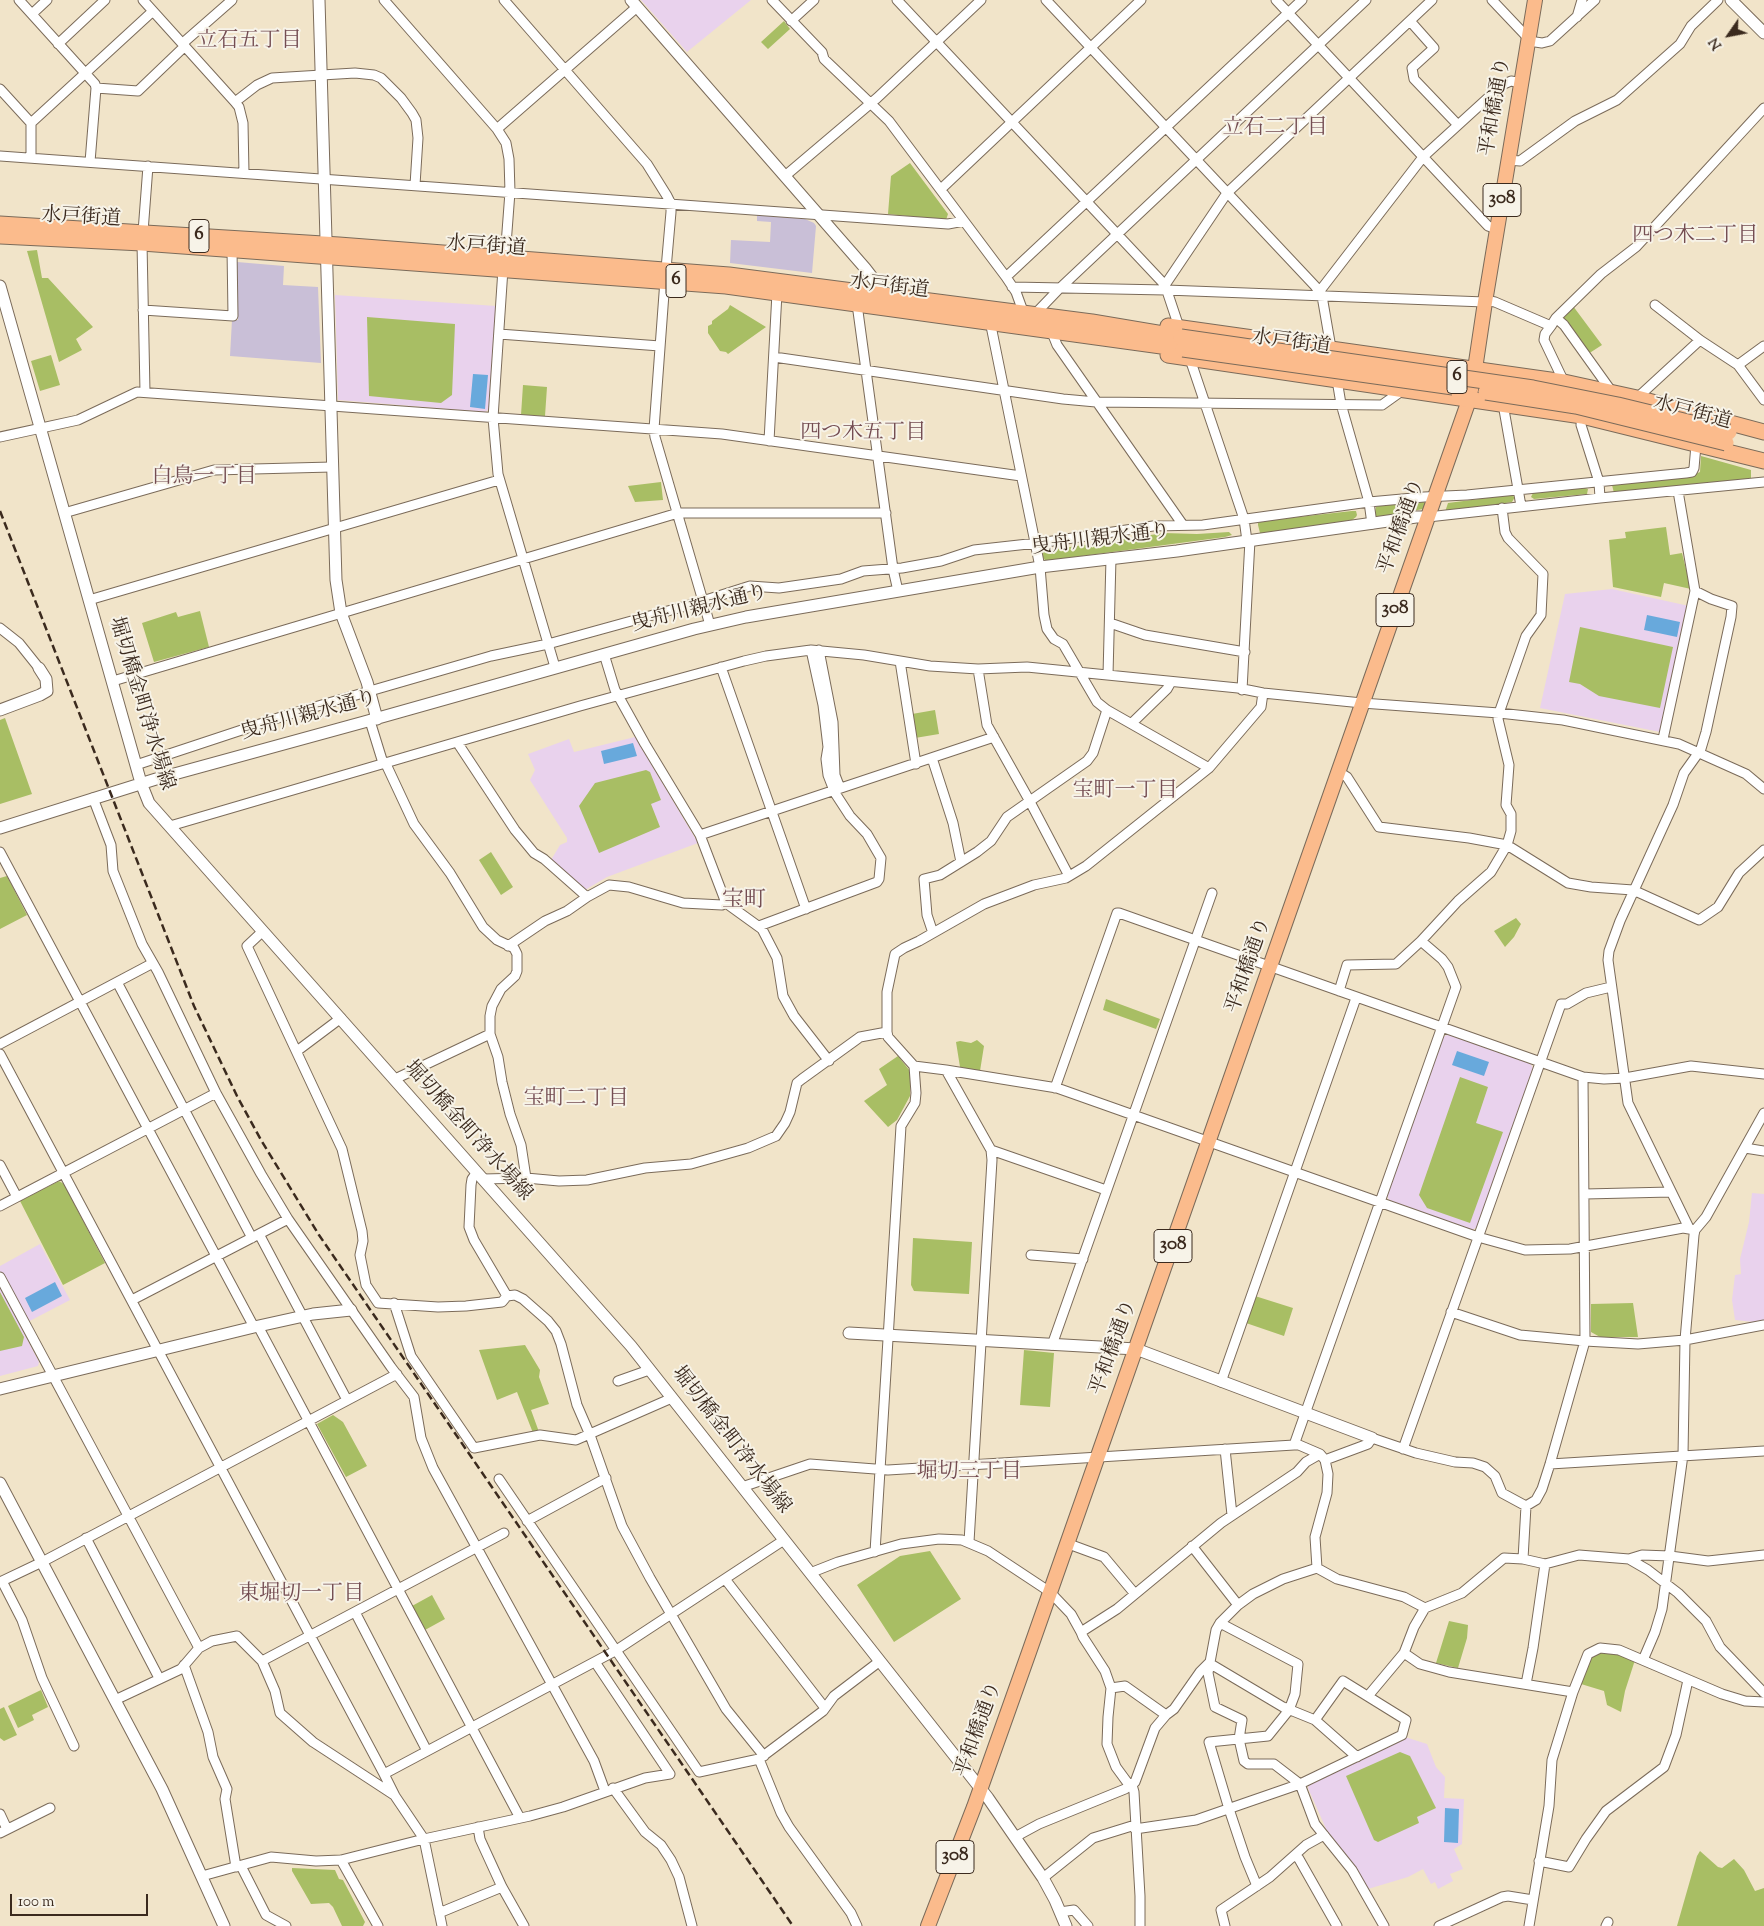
<!DOCTYPE html>
<meta charset="utf-8">
<style>
body{margin:0}
#map{position:relative;width:1764px;height:1926px;overflow:hidden;background:#f1e4c9;font-family:"Sorts Mill Goudy",serif}
canvas{display:block}
.north{position:absolute;left:1704px;top:10px;width:50px;height:50px;-webkit-text-stroke:4px #f7f3e8;paint-order:stroke;rotate:237deg;font-size:14px;font-weight:700;line-height:20px;text-align:center;color:#3b2a1e}
.north::after{content:'';display:block;margin:auto;width:18px;height:22px;background:#3b2a1e;clip-path:polygon(50% 0,100% 100%,50% 72%,0 100%)}
.scale{position:absolute;left:10px;top:1894px;width:138px;height:22px;box-sizing:border-box;border:2px solid #3b2a1e;border-top:0;padding-left:6px;font-size:15px;line-height:18px;white-space:nowrap;color:#3b2a1e;-webkit-text-stroke:4px #f7f3e8;paint-order:stroke}
</style>
<div id="map">
<canvas width="1764" height="1926"></canvas>
<div class="north">N</div>
<div class="scale">100 m</div>
</div>
<script>
const ctx = document.querySelector('canvas').getContext('2d');
ctx.lineJoin = 'round';
function fillPath(path, color) { ctx.fillStyle = color; ctx.fill(path, 'evenodd'); }
const poly = rows => new Path2D(rows.map(r => 'M' + r).join(''));
function stroke(path, color, width, dash) { ctx.strokeStyle = color; ctx.lineWidth = width; ctx.lineCap = dash ? 'butt' : 'round'; ctx.setLineDash(dash || []); ctx.stroke(path); }
function write(font, color, halo, rows, align = 'center') {
  ctx.font = font + ' "Sorts Mill Goudy","Noto Serif JP",serif'; ctx.lineWidth = 4; ctx.setLineDash([]); ctx.textBaseline = 'middle'; ctx.strokeStyle = halo; ctx.fillStyle = color; for (const [text, x, y, turn = 0] of rows) {
    ctx.save(); ctx.translate(x, y); ctx.rotate((+turn || 0) * Math.PI / 180); ctx.textAlign = isNaN(turn) ? turn : align; if (halo) ctx.strokeText(text, 0, 0); ctx.fillText(text, 0, 0); ctx.restore();
  }
}
fillPath(poly([
 [641,0,751,0,687,52],
 [335,295,496,306,489,409,485,412,338,400],
 [1612,589,1689,606,1662,731,1660,732,1540,708,1565,594],
 [635,737,698,843,607,877,585,890,551,860,560,845,567,842,567,838,530,780,535,770,528,754,569,739,574,752],
 [1449,1034,1530,1063,1533,1068,1477,1227,1472,1230,1389,1200,1387,1196,1443,1037],
 [1752,1193,1764,1194,1764,1320,1754,1322,1735,1320,1732,1300,1735,1275,1741,1274,1740,1259,1749,1222],
 [40,1244,70,1300,20,1326,39,1362,38,1366,0,1376,0,1266],
 [1405,1737,1427,1744,1436,1767,1445,1777,1444,1798,1464,1799,1462,1844,1454,1849,1463,1869,1450,1874,1453,1881,1438,1889,1435,1882,1431,1884,1423,1869,1408,1877,1368,1889,1352,1862,1327,1831,1308,1788,1309,1783]
]), '#e9d2ed');
fillPath(poly([
 [757,214,805,219,814,223,816,226,812,273,730,263,731,240,770,242,771,222,757,221],
 [237,262,284,266,283,285,318,287,321,363,230,356,232,320,238,320]
]), '#c9bfd7');
fillPath(poly([
 [784,21,790,29,768,49,761,42],
 [910,163,948,214,946,220,888,214,891,176],
 [37,250,42,278,48,278,93,327,76,339,82,350,59,362,27,251],
 [730,305,766,327,728,354,726,352,720,351,708,333,708,326,712,324,712,321,728,309],
 [1573,306,1602,345,1588,354,1560,317],
 [367,317,455,324,452,395,441,403,369,396],
 [51,355,60,385,40,391,31,361],
 [523,385,547,387,545,416,521,415],
 [1701,456,1751,470,1751,479,1614,493,1612,485,1617,483,1688,477,1700,472],
 [661,482,663,500,635,502,628,486],
 [1585,488,1588,489,1587,494,1534,499,1531,497,1533,493],
 [1510,495,1515,497,1512,502,1445,512,1448,503],
 [1424,500,1425,504,1423,509,1380,517,1377,517,1375,514,1376,507,1379,506],
 [1352,511,1356,511,1357,515,1356,517,1352,520,1264,534,1260,533,1258,525,1258,523,1262,521],
 [1666,527,1670,555,1682,553,1691,589,1664,583,1661,597,1613,587,1609,540,1626,538,1625,532],
 [1229,532,1232,535,1225,537,1052,560,1045,560,1042,556,1044,551,1050,550,1164,533,1197,534],
 [200,611,209,647,154,662,142,623,176,612,178,617],
 [1580,627,1673,647,1660,708,1599,696,1580,684,1569,682],
 [935,710,939,734,915,738,912,714],
 [5,718,32,794,0,804,0,720],
 [646,770,650,772,661,800,651,804,660,827,599,853,579,806,595,783],
 [491,852,513,887,501,895,479,860],
 [7,876,27,915,0,929,0,878],
 [1516,918,1521,924,1514,937,1505,947,1494,931],
 [1106,999,1160,1019,1156,1029,1103,1010],
 [977,1040,984,1046,980,1071,960,1067,956,1042,960,1041,971,1043],
 [898,1056,910,1071,910,1096,897,1120,888,1127,864,1101,887,1085,879,1069],
 [1460,1077,1488,1087,1476,1123,1503,1132,1470,1223,1427,1208,1419,1195],
 [59,1181,64,1184,105,1263,63,1285,20,1201],
 [913,1238,972,1242,969,1294,914,1291,911,1285],
 [0,1292,24,1337,22,1346,0,1351],
 [1255,1296,1293,1308,1284,1336,1246,1323],
 [1633,1303,1638,1337,1600,1337,1591,1332,1591,1304],
 [525,1345,540,1370,539,1377,549,1404,531,1410,539,1432,533,1433,517,1392,497,1400,479,1350],
 [1024,1350,1054,1353,1050,1407,1020,1405],
 [333,1415,343,1422,367,1466,346,1477,317,1424],
 [930,1551,961,1599,894,1642,857,1585,900,1556],
 [432,1595,445,1619,425,1630,412,1606],
 [1449,1621,1468,1625,1467,1638,1458,1668,1436,1663],
 [1610,1651,1635,1660,1625,1691,1621,1712,1607,1705,1604,1691,1581,1684,1590,1658,1597,1652],
 [41,1690,48,1707,32,1715,34,1720,18,1728,8,1706],
 [4,1707,17,1735,4,1741,0,1738,0,1709],
 [1400,1752,1410,1756,1436,1808,1417,1817,1419,1823,1378,1842,1374,1840,1346,1776],
 [1700,1851,1718,1867,1722,1868,1734,1859,1744,1870,1755,1891,1764,1888,1764,1926,1677,1926,1697,1856],
 [292,1868,335,1870,339,1879,343,1880,365,1922,363,1926,342,1926,333,1907,329,1903,311,1904,292,1871]
]), '#a8be64');
fillPath(poly([
 [473,374,488,375,485,409,470,407],
 [1647,615,1680,622,1677,637,1644,630],
 [633,743,637,756,604,764,601,751],
 [1457,1051,1489,1062,1484,1076,1452,1065],
 [55,1282,62,1296,32,1312,25,1298],
 [1445,1808,1459,1809,1458,1843,1444,1842]
]), '#68a9dc');
const minor = poly([
 [19,0,95,84,96,88,90,162],
 [143,0,235,102],
 [384,0,497,129,637,7],
 [504,0,647,164,667,196,671,204,671,212,666,269],
 [772,0,822,52,824,59,889,121,1006,277,1016,292,1024,314],
 [897,0,1165,285,1179,327],
 [1046,0,1315,286,1322,296,1331,348],
 [1276,0,1488,226,1497,229],
 [1492,0,1529,39],
 [32,14,47,0],
 [1577,17,1582,0],
 [791,21,814,0],
 [1410,21,1434,48,1412,68,1414,79,1458,125],
 [1529,41,1542,43,1550,41,1595,0],
 [183,43,232,0],
 [58,44,105,0],
 [96,88,138,91,185,46],
 [0,89,31,123,31,158],
 [31,123,153,11],
 [497,129,506,143,509,159,510,192,505,258],
 [0,156,948,224,964,221],
 [1508,160,1520,161,1575,121,1617,100,1680,44,1691,26,1718,0],
 [244,173,243,123,239,107,235,102,257,85,272,78,355,73,374,75,381,78,401,98,412,113,416,120,418,138,415,185],
 [785,176,877,98,981,0],
 [941,189,1141,0],
 [143,232,148,166],
 [142,243,145,392],
 [503,269,493,418,498,474,555,667],
 [1006,277,1302,0],
 [665,280,654,429,655,437,710,625],
 [1165,285,1227,193,1432,0],
 [1012,287,1166,290,1485,302],
 [1319,292,1423,157,1502,85,1511,81,1522,83],
 [1485,300,1495,302,1551,326,1545,334,1544,340,1564,382],
 [857,304,893,569,898,591],
 [1655,305,1700,340,1738,365,1764,400],
 [143,310,233,316,232,249],
 [1034,315,1059,289,1366,0],
 [1556,318,1564,325,1612,392],
 [990,321,1040,567,1044,615,1047,629,1054,639,1063,644,1097,702,1107,710,1209,768],
 [1551,326,1556,318,1601,274,1636,247,1764,108],
 [1051,330,1057,345,1183,525],
 [499,334,660,346],
 [774,357,1063,399,1096,402,1382,405,1403,390],
 [1190,359,1244,519,1247,541],
 [1738,365,1764,346],
 [1337,380,1341,404,1369,502,1372,524],
 [1637,398,1700,340],
 [1503,404,1521,506],
 [1582,416,1581,425,1599,482,1600,498],
 [0,437,78,420,137,392,722,434,1021,476],
 [769,441,777,293],
 [1678,491,1695,591,1711,599,1732,606,1731,617,1706,732,1700,752],
 [64,513,214,470,332,467],
 [1428,517,1600,498,1764,482],
 [89,600,499,480],
 [1110,623,1145,635,1245,652],
 [0,628,19,643,39,668],
 [819,650,833,722,835,775,840,788],
 [604,654,615,690,645,744,700,835,726,903],
 [900,661,916,764],
 [721,667,806,909],
 [978,669,987,725,1028,798,1069,876],
 [1108,675,1111,558],
 [113,681,678,513,886,513],
 [1242,690,1250,540],
 [370,721,383,763],
 [1132,723,1167,689,1171,682],
 [1663,739,1695,591],
 [457,742,515,830,534,853,544,859,587,897],
 [932,758,953,823,961,862],
 [385,762,414,824,450,873,483,927,497,940,514,948,517,954,517,971,515,976,501,989,492,1006,490,1016,490,1034,498,1057,502,1082,510,1114,521,1145,526,1178],
 [136,765,287,715,491,656,548,644,693,604,750,586,779,588,841,579,863,571,902,568,941,561,974,550,1046,542,1153,526,1203,525,1369,502,1424,497,1467,495,1686,473,1692,472,1694,468,1696,445],
 [1339,772,1347,777,1379,827,1469,838,1507,845,1568,883,1591,887,1633,890,1699,920,1718,907,1739,873,1764,850],
 [93,798,111,845,113,871,142,944,158,972,216,1093,261,1174,288,1219,391,1367,414,1397,421,1438,433,1468,594,1761,605,1791],
 [170,826,580,706,744,661,766,656,811,650,864,655,930,666,978,669,1027,667,1238,688,1263,693,1362,703,1499,713,1563,720,1679,744,1746,774,1764,789],
 [700,835,994,737],
 [0,852,254,1327],
 [759,926,877,882,879,879,881,858,867,834,850,816,835,793,828,775,826,759,828,747,823,705,811,650],
 [263,931,247,946,342,1149,362,1231,363,1241,360,1255,366,1285,378,1303,438,1307,466,1306,502,1302,507,1296,474,1240,469,1227,471,1185,472,1179,477,1172],
 [933,933,927,915,924,879,940,875,977,852,991,841,1007,817,1087,761,1093,753,1107,710],
 [508,946,545,921,567,911,587,897,609,885,629,887,683,903,722,905,726,903,762,929,777,958,783,996,794,1016,829,1061],
 [117,982,252,1238],
 [1339,991,1347,965,1396,964,1421,941,1458,901,1491,872,1507,845,1511,831,1511,814,1506,805,1509,765,1498,719,1499,713,1526,636,1541,615,1543,574,1508,538,1505,532,1502,508],
 [0,1044,153,963],
 [297,1051,341,1018],
 [0,1054,384,1774,395,1796,424,1839,442,1926],
 [914,1066,946,1070,991,1150,992,1160,969,1542],
 [946,1070,1057,1088,1478,1237,1525,1250,1570,1249,1683,1228,1695,1230],
 [395,1079,490,1034],
 [1055,1088,1117,913,1119,913,1583,1077,1604,1079,1625,1078,1691,1066,1764,1074],
 [1745,1148,1764,1151],
 [991,1150,1106,1190],
 [0,1165,17,1197],
 [483,1179,526,1178,559,1181,587,1180,645,1168,691,1164,748,1148,776,1136,785,1123,790,1112,797,1083,802,1079,860,1037,887,1032],
 [1585,1194,1671,1192],
 [0,1206,216,1093],
 [1689,1228,1628,1103,1608,960,1609,951,1620,921,1673,805,1684,773,1699,752],
 [259,1234,347,1400],
 [1031,1255,1083,1259],
 [0,1277,199,1648],
 [507,1296,515,1295,523,1299,548,1321,556,1331,561,1344,577,1405,590,1435,622,1526,650,1578,726,1709,764,1756],
 [132,1300,288,1219],
 [394,1303,411,1356,474,1448,540,1435,576,1440,672,1398],
 [1451,1312,1520,1335,1585,1341,1638,1344,1685,1340,1764,1325],
 [258,1326,520,1818],
 [1052,1345,1212,893],
 [618,1381,649,1370],
 [1221,1382,1356,998],
 [1294,1445,1456,987,1448,967,1442,959,1421,941],
 [1225,1449,1232,1515],
 [1403,1449,1561,1004,1567,1004,1586,993,1611,987],
 [1550,1464,1764,1451],
 [499,1479,699,1772,759,1759,823,1711,834,1696,880,1661],
 [742,1487,810,1464,888,1470,1294,1445,1299,1445,1320,1454,1325,1460,1368,1444,1372,1438,1416,1453,1455,1462,1473,1463,1485,1467,1495,1476,1502,1493,1526,1506],
 [527,1521,606,1478],
 [86,1538,159,1678],
 [1066,1543,1104,1557,1135,1594],
 [1192,1546,1238,1605],
 [875,1552,901,1126,915,1103,916,1093,914,1066,888,1037,887,1032,887,992,895,954,904,948,919,941,984,904,1034,885,1066,878,1086,866,1209,768,1261,707,1263,693],
 [1523,1559,1526,1506,1536,1500,1542,1489,1550,1464,1585,1341,1583,1077],
 [1629,1559,1648,1570,1678,1593,1706,1621,1720,1647,1764,1693],
 [1317,1568,1315,1537,1327,1493,1328,1474,1325,1460],
 [810,1573,838,1562,901,1544,939,1539,962,1540,988,1551,1050,1592,1071,1614,1081,1632,1117,1609,1221,1523,1297,1472,1306,1462,1320,1454],
 [725,1579,825,1708],
 [2,1581,22,1620,42,1678,74,1746],
 [0,1582,42,1562,397,1374],
 [355,1612,427,1751],
 [1220,1623,1298,1664,1295,1694,1289,1710,1268,1736,1209,1742,1229,1809,1245,1857,1257,1886],
 [1081,1632,1083,1637,1105,1671,1111,1688,1108,1717,1107,1744,1116,1767,1127,1782,1132,1785,1134,1792,1140,1896,1140,1926],
 [1404,1653,1420,1664,1449,1672,1573,1692],
 [1643,1660,1655,1632,1662,1609,1683,1455,1685,1340,1694,1235,1695,1230,1706,1217,1764,1113],
 [262,1661,504,1533],
 [1209,1663,1283,1707,1315,1720,1357,1757],
 [184,1665,208,1732,213,1757,227,1789,225,1799,236,1867],
 [1526,1684,1533,1648,1545,1564,1579,1555,1629,1559,1642,1555,1670,1556,1708,1561,1764,1555],
 [1111,1688,1125,1686,1166,1715,1174,1709,1200,1672,1209,1663],
 [1368,1696,1404,1653,1414,1627,1425,1608],
 [115,1700,181,1669,199,1648,212,1641,237,1636,262,1661,275,1691,280,1713,313,1742,394,1795],
 [759,1759,781,1813,789,1827,851,1913,857,1926],
 [384,1774,615,1651,784,1540],
 [613,1788,645,1832,661,1845,671,1860,679,1877,692,1926],
 [0,1814,7,1829],
 [478,1827,480,1839,502,1887,524,1926],
 [1135,1829,1196,1820,1300,1784,1402,1735,1406,1720,1343,1681,1315,1720],
 [0,1833,50,1808],
 [1015,1837,1039,1824,1125,1789,1135,1782,1155,1728,1166,1715],
 [1295,1855,1299,1859,1337,1926],
 [341,1860,378,1926],
 [1539,1861,1569,1867,1586,1839,1606,1811,1664,1767,1676,1735,1688,1680],
 [241,1866,266,1915,286,1926],
 [202,1876,271,1857,316,1861,341,1860,424,1839,530,1816,563,1807,645,1778,670,1774,595,1662],
 [1043,1878,1093,1838,1135,1825],
 [1060,1912,1074,1910,1088,1926],
 [439,1913,502,1887],
 [1225,1926,1221,1910,1270,1877,1306,1845,1324,1835],
 [1384,1926,1352,1870,1315,1824,1300,1784,1274,1764,1248,1764,1244,1761,1239,1739,1242,1720,1215,1707,1208,1673,1216,1630,1220,1623,1238,1605,1253,1594,1283,1579,1317,1568,1337,1579,1404,1597,1425,1608,1462,1593,1504,1558,1523,1559,1545,1564],
 [1439,1926,1502,1897,1508,1896,1533,1900],
 [1529,1926,1549,1806,1552,1760,1573,1692,1588,1654,1600,1648,1619,1650,1722,1694,1745,1701,1764,1702],
 [1606,1926,1608,1922]
]);
const tertiary = poly([
 [319,0,336,580,341,613,367,682,377,719],
 [631,0,865,268,885,294],
 [1731,0,1764,33],
 [0,286,141,783,149,803,631,1346,988,1798,1043,1878,1055,1900,1066,1926],
 [0,710,40,695,47,691,46,679,39,668],
 [0,828,156,779,364,722,694,629,746,617,1040,567,1177,551,1416,517,1428,517],
 [849,1333,1136,1349,1372,1438],
 [0,1389,254,1327,313,1314,351,1310],
 [0,1483,162,1789,224,1926]
]);
const primary = poly([
 [928,1926,974,1807,1028,1655,1469,400,1475,369,1485,302,1535,0]
]);
const trunk = poly([
 [0,224,339,245,729,275,1092,322,1181,337],
 [0,236,142,243,726,286,1183,349],
 [1168,326,1564,382,1637,398,1764,432],
 [1168,355,1582,416,1764,461]
]);
stroke(minor, '#7b6b5a', 11);
stroke(tertiary, '#7b6b5a', 13);
stroke(primary, '#7b6b5a', 16);
stroke(trunk, '#7b6b5a', 17);
stroke(minor, '#fff', 9);
stroke(tertiary, '#fff', 11);
stroke(primary, '#fbbb8c', 14);
stroke(trunk, '#fbbb8c', 15);
stroke(poly([
 [0,511,194,1006,237,1096,261,1140,319,1235,793,1926]
]), '#3b2a1e', 2.5, [8, 4]);
const trunkBridge = poly([
 [1181,337,1533,388,1618,405,1729,432],
 [1183,349,1453,387],
 [1486,392,1576,406,1726,443]
]);
stroke(trunkBridge, '#7b6b5a', 17, []);
stroke(trunkBridge, '#fbbb8c', 15);
for (const [x, y, w] of [
 [1502,200,38],
 [199,236,20],
 [676,281,20],
 [1457,377,20],
 [1395,610,38],
 [1173,1246,38],
 [955,1857,38]
]) { const box = new Path2D(); box.roundRect(x - w / 2, y - 16.5, w, 33, 4); ctx.fillStyle = '#f7f3e8'; ctx.fill(box); stroke(box, '#3b2a1e', 1); }
write('bold 19px', '#3b2a1e', null, [
 ["308",1502,200],
 ["6",199,236],
 ["6",676,281],
 ["6",1457,377],
 ["308",1395,610],
 ["308",1173,1246],
 ["308",955,1857]
]);
write('20px', '#3b2a1e', '#f7f3e8', [
 ["平和橋通り",1497,107,-80],
 ["水戸街道",81,219,3],
 ["水戸街道",486,248,4],
 ["水戸街道",889,288,7],
 ["水戸街道",1291,344,8],
 ["水戸街道",1692,414,15],
 ["平和橋通り",1403,527,-70],
 ["曳舟川親水通り",1101,541,-7],
 ["曳舟川親水通り",700,610,-14],
 ["堀切橋金町浄水場線",140,704,73],
 ["曳舟川親水通り",309,717,-15],
 ["平和橋通り",1250,966,-71],
 ["堀切橋金町浄水場線",467,1132,48],
 ["平和橋通り",1115,1348,-70],
 ["堀切橋金町浄水場線",730,1441,52],
 ["平和橋通り",980,1730,-70]
]);
write('21px', '#744d52', '#f7f3e8', [
 ["立石五丁目",249,42],
 ["立石二丁目",1275,129],
 ["四つ木二丁目",1695,237],
 ["四つ木五丁目",863,434],
 ["白鳥一丁目",204,478],
 ["宝町一丁目",1125,792],
 ["宝町二丁目",576,1100],
 ["堀切三丁目",969,1473],
 ["東堀切一丁目",301,1595]
]);
write('22px', '#744d52', '#f7f3e8', [
 ["宝町",744,902]
]);
</script>
